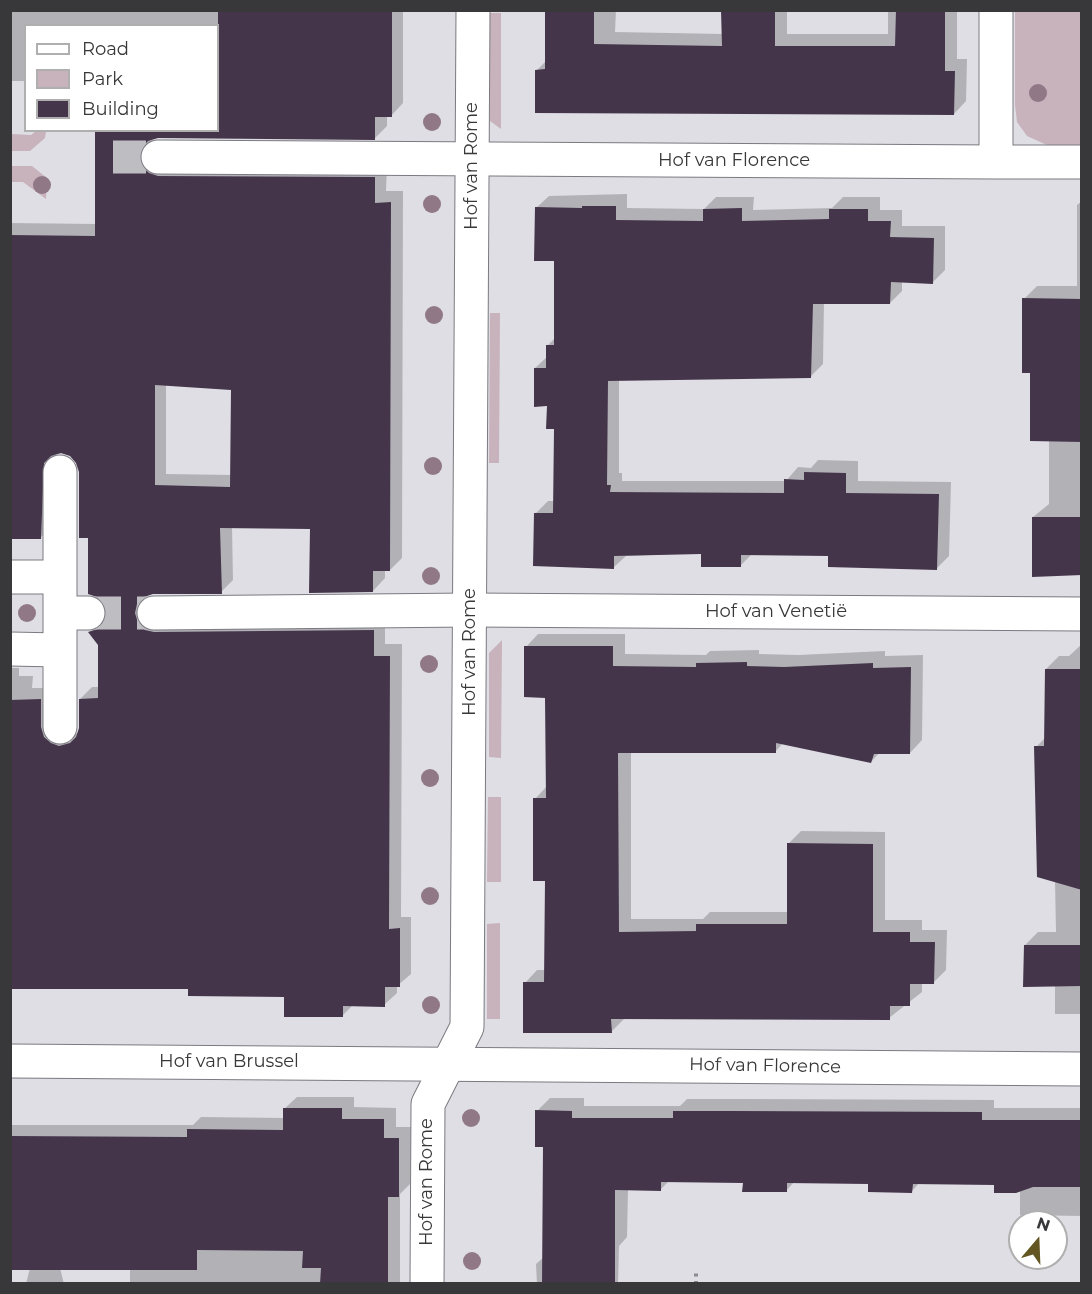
<!DOCTYPE html>
<meta charset="utf-8">
<style>
body{margin:0}
#map{position:relative;width:1092px;height:1294px;overflow:hidden;background:#dedee4;font-family:Montserrat,sans-serif}
canvas{display:block}
.frame{position:absolute;inset:0;border:12px solid #38383a;pointer-events:none}
.legend{position:absolute;left:24px;top:24px;width:195px;height:108px;box-sizing:border-box;background:#fff;border:2px solid #afafb0;margin:0;padding:8px 10px;list-style:none;font-size:18px;color:#38383a}
.legend li{display:flex;align-items:center;gap:12px;height:30px}
.legend b{width:30px;border:2px solid #afafb0}
.north{position:absolute;left:1008px;top:1210px;width:60px;height:60px;box-sizing:border-box;background:#fff;border:2px solid #afafb0;border-radius:50%;rotate:19deg;font-size:16px;font-weight:700;line-height:24px;text-align:center;color:#38383a}
.north::after{content:'';display:block;margin:auto;width:21px;height:27px;background:#635622;clip-path:polygon(50% 0,100% 100%,50% 72%,0 100%)}
</style>
<div id="map">
<canvas width="1092" height="1294"></canvas>
<div class="frame"></div>
<ul class="legend">
<li><b style="height:8px;background:#fff"></b>Road</li>
<li><b style="height:16px;background:#c8b2bb"></b>Park</li>
<li><b style="height:16px;background:#45354b"></b>Building</li>
</ul>
<div class="north">N</div>
</div>
<script>
const ctx = document.querySelector('canvas').getContext('2d');
ctx.lineJoin = 'round';
function fillPath(path, color) { ctx.fillStyle = color; ctx.fill(path, 'evenodd'); }
const poly = rows => new Path2D(rows.map(r => 'M' + r).join(''));
function stroke(path, color, width, dash) { ctx.strokeStyle = color; ctx.lineWidth = width; ctx.lineCap = dash ? 'butt' : 'round'; ctx.setLineDash(dash || []); ctx.stroke(path); }
function write(font, color, halo, rows, align = 'center') {
  ctx.font = font + ' Montserrat,sans-serif'; ctx.lineWidth = 6; ctx.setLineDash([]); ctx.textBaseline = 'middle'; ctx.strokeStyle = halo; ctx.fillStyle = color; for (const [text, x, y, turn = 0] of rows) {
    ctx.save(); ctx.translate(x, y); ctx.rotate((+turn || 0) * Math.PI / 180); ctx.textAlign = isNaN(turn) ? turn : align; if (halo) ctx.strokeText(text, 0, 0); ctx.fillText(text, 0, 0); ctx.restore();
  }
}
fillPath(poly([
 [1015,11,1081,11,1081,145,1047,145,1027,136,1017,122,1015,105],
 [490,13,501,13,501,129,490,121],
 [36,131,46,131,45,138,30,151,11,151,11,134,31,135],
 [11,166,32,166,47,178,46,199,23,182,11,182],
 [490,313,500,313,499,463,489,463],
 [502,640,501,758,489,757,489,653],
 [488,797,501,797,501,882,487,882],
 [500,923,500,1019,487,1019,487,924]
]), '#c8b2bb');
fillPath(poly([
 [10,10,403,10,403,103,391,116,387,116,387,126,375,138,158,137,153,138,151,144,387,165,386,191,403,191,402,558,390,570,385,570,385,578,373,591,312,527,232,527,233,580,221,592,153,593,148,594,147,600,385,618,385,644,402,644,401,917,411,917,411,974,397,986,397,993,384,1005,353,1005,342,1016,285,995,190,987,10,987,10,668,19,668,19,676,33,676,32,688,53,688,72,734,79,733,80,699,92,687,99,687,99,645,90,632,107,619,108,614,89,537,80,472,77,461,70,454,55,453,53,525,41,537,10,282,10,223,97,224,97,130,218,130,218,26,26,26,26,81,10,81],
 [166,384,233,388,232,475,166,474],
 [547,10,616,10,615,32,723,34,726,10,787,10,787,34,888,34,888,10,957,10,957,59,967,59,966,101,954,114,537,70,546,61],
 [627,194,627,208,704,209,716,197,754,197,753,210,832,208,843,197,880,197,880,210,902,210,902,226,945,226,945,270,933,282,902,281,902,291,890,303,824,302,823,364,811,376,619,379,619,473,622,473,622,481,786,481,798,467,811,468,818,460,858,461,858,481,951,482,949,556,936,569,829,554,753,553,740,566,703,553,626,556,613,568,535,514,548,501,555,501,555,428,535,368,548,356,548,345,555,338,556,259,536,208,549,196],
 [1082,201,1082,574,1033,517,1049,504,1049,440,1032,371,1024,299,1037,286,1077,286,1077,205],
 [538,634,625,634,625,654,706,655,710,651,759,650,759,654,798,655,885,651,885,656,923,655,922,740,910,753,880,752,871,762,783,743,775,752,631,751,631,919,703,919,710,912,789,912,789,843,801,831,885,832,885,920,922,920,922,930,947,930,946,970,934,982,922,982,922,992,889,1018,624,1019,611,1032,525,983,537,970,546,970,546,880,535,799,547,786,547,696,526,647],
 [1082,644,1082,1014,1055,1014,1055,985,1025,945,1038,932,1056,932,1055,881,1036,747,1046,737,1046,669,1059,656,1069,656],
 [297,1097,354,1097,354,1107,396,1108,396,1127,411,1127,410,1184,400,1194,400,1284,130,1284,130,1269,60,1268,64,1284,26,1284,30,1268,10,1268,10,1125,193,1125,201,1117,285,1118,284,1109],
 [550,1098,584,1098,584,1106,680,1106,687,1099,750,1099,994,1100,994,1108,1082,1108,1082,1216,1020,1215,1020,1191,996,1183,920,1182,912,1191,870,1182,795,1181,786,1191,744,1182,669,1181,660,1190,628,1189,627,1237,619,1246,618,1284,537,1284,536,1264,544,1257,544,1145,537,1111]
]), '#0003');
fillPath(poly([
 [218,10,392,10,392,117,375,117,375,140,158,138,148,141,142,148,139,156,142,167,149,173,158,176,375,177,375,203,391,202,390,571,373,571,373,592,309,593,310,529,220,528,222,594,153,594,144,597,137,604,135,613,138,623,145,630,154,632,374,630,374,656,390,656,389,929,400,928,400,987,385,987,385,1007,343,1006,343,1017,284,1017,284,997,188,996,188,989,10,989,10,700,41,699,41,727,44,737,51,743,59,746,70,743,76,737,79,728,79,699,98,698,98,645,88,632,98,629,104,623,107,614,104,603,97,597,88,594,88,538,79,538,79,472,76,463,70,456,61,453,51,456,44,463,41,539,10,539,10,235,95,236,95,130,218,130],
 [155,385,231,390,230,487,155,485],
 [545,10,594,10,594,44,722,46,721,10,775,10,775,46,895,46,896,10,945,10,945,71,955,71,954,115,535,113,535,70,545,69],
 [582,206,616,206,616,220,703,221,703,209,742,208,742,221,829,219,829,209,868,209,868,221,891,221,890,237,934,238,933,284,891,282,890,304,813,304,811,378,608,381,607,485,611,485,610,492,784,493,784,479,804,480,804,472,846,473,846,493,939,494,937,570,828,567,828,556,741,555,741,567,701,567,701,554,614,556,614,569,533,566,534,513,553,513,554,429,546,429,547,406,534,407,534,368,546,368,546,345,554,345,554,261,534,261,535,207,582,208],
 [1022,298,1082,299,1082,442,1030,441,1030,373,1022,373],
 [1032,517,1082,517,1082,575,1032,577],
 [524,646,613,646,613,666,696,667,696,663,747,662,747,666,784,667,873,663,873,668,911,667,910,754,874,754,871,763,776,743,776,753,618,753,619,932,696,931,696,924,787,924,787,843,873,844,873,932,910,932,910,942,935,942,934,984,910,984,910,1006,890,1006,890,1020,611,1019,612,1033,523,1033,523,982,544,982,545,881,533,881,533,798,546,798,545,698,524,697],
 [1045,669,1082,669,1082,890,1037,877,1034,746,1044,746],
 [1024,945,1082,945,1082,986,1023,987],
 [283,1108,342,1108,342,1119,384,1119,384,1138,399,1138,399,1197,388,1197,388,1284,320,1284,321,1268,302,1268,303,1251,197,1250,197,1270,10,1270,10,1136,187,1137,187,1129,283,1130],
 [535,1110,572,1111,572,1118,673,1118,673,1111,736,1111,982,1112,982,1120,1082,1120,1082,1187,1033,1187,1016,1193,994,1193,994,1185,913,1184,912,1193,868,1192,868,1184,787,1183,787,1192,742,1192,743,1183,661,1182,661,1191,615,1190,615,1284,542,1284,543,1147,535,1147]
]), '#45354b');
stroke(poly([
 [113,157,158,157],
 [88,613,154,613]
]), '#bdbdc2', 33, [33, 16]);
const street = poly([
 [996,10,996,162,1082,162],
 [158,157,996,162],
 [60,472,60,727],
 [10,577,60,577],
 [60,613,88,613],
 [154,613,471,610,1082,614],
 [10,649,59,650],
 [10,1061,1082,1069]
]);
const secondary = poly([
 [427,1284,428,1104,467,1027,473,10]
]);
stroke(street, '#7a7a80', 35);
stroke(secondary, '#7a7a80', 35);
stroke(poly([
 [696,1284,696,1269]
]), '#8c8c90', 4, [3, 4.5]);
stroke(street, '#fff', 33);
stroke(secondary, '#fff', 33);
ctx.fillStyle = '#907886';
for (const [x, y] of [
 [1038,93],
 [432,122],
 [42,185],
 [432,204],
 [434,315],
 [433,466],
 [431,576],
 [27,613],
 [429,664],
 [430,778],
 [430,896],
 [431,1005],
 [471,1118],
 [472,1261]
]) { ctx.beginPath(); ctx.arc(x, y, 9, 0, 2 * Math.PI); ctx.fill(); }
write('18px', '#38383a', '#fff', [
 ["Hof van Florence",734,161],
 ["Hof van Rome",472,166,-90],
 ["Hof van Venetië",776,612],
 ["Hof van Rome",470,652,-90],
 ["Hof van Brussel",229,1062],
 ["Hof van Florence",765,1066,1],
 ["Hof van Rome",427,1182,-90]
]);
</script>
